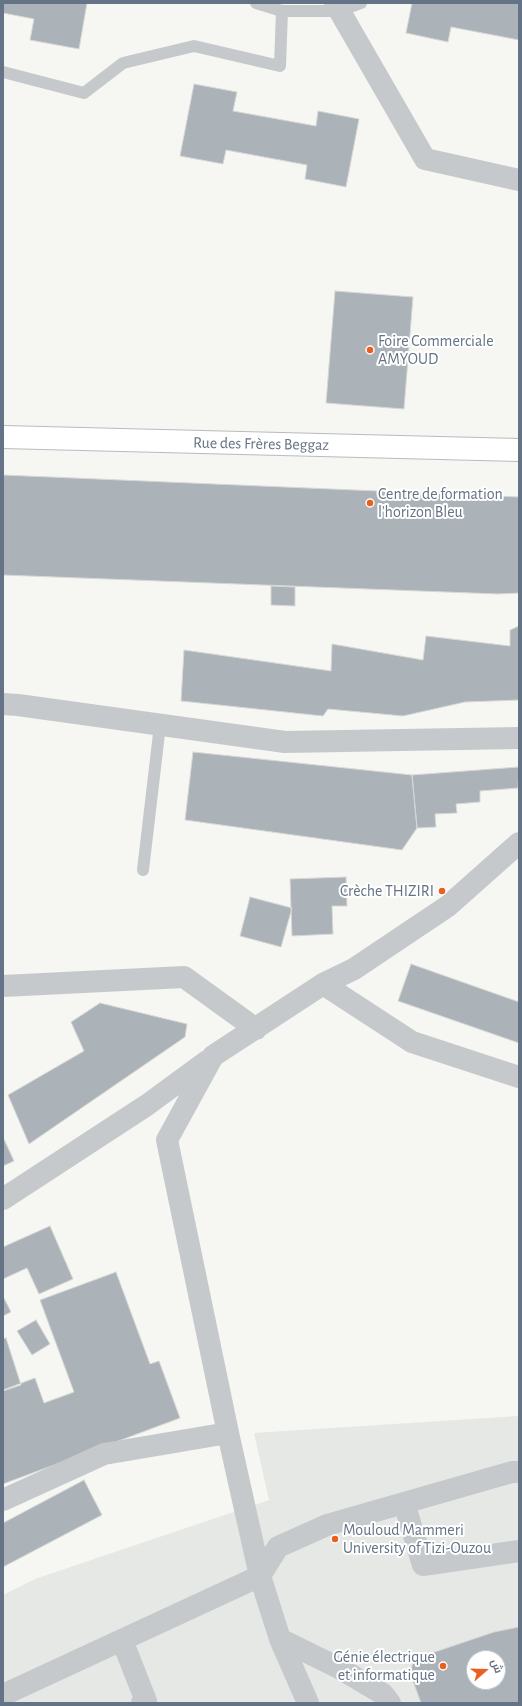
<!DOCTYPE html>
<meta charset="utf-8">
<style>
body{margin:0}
#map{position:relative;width:522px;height:1706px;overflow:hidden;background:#f6f6f2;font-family:"Alegreya Sans",Cairo,sans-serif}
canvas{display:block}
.frame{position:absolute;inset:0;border:4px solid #647385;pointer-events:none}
.north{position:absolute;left:466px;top:1650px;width:40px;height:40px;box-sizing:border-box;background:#fff;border:1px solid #c1c7ce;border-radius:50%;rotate:70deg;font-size:11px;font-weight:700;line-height:16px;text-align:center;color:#647385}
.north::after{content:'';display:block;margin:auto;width:14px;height:18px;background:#e96020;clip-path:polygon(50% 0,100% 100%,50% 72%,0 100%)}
</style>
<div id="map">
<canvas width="522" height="1706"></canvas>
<div class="frame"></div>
<div class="north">ش</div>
</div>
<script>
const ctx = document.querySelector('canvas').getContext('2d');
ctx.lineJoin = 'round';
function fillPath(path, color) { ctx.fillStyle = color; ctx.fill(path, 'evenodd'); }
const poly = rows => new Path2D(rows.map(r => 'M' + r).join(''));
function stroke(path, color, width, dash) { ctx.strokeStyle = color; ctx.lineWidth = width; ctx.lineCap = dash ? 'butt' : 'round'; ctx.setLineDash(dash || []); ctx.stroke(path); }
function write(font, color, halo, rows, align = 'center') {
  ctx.font = font + ' "Alegreya Sans",sans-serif'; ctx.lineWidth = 4; ctx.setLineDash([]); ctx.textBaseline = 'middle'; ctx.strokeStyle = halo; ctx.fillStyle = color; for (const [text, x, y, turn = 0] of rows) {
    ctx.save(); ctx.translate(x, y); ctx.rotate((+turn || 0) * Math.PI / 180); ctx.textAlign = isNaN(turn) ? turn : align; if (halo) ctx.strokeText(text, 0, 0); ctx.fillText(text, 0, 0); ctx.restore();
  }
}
fillPath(poly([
 [519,1416,519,1703,3,1703,3,1595,35,1579,269,1500,254,1433],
 [474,1658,498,1658,498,1682,474,1682]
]), '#e6e8e6');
const building = poly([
 [3,3,87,3,79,49,30,40,34,19,3,13,3,3],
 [412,3,519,3,519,40,451,27,448,42,406,33,412,3],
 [194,84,237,92,233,111,316,126,318,111,359,119,346,187,305,179,307,165,226,150,223,164,180,156,194,84],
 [335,291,413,297,404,409,326,403,335,291],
 [3,475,519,497,519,593,498,594,3,575,3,475],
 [271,586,295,587,295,606,271,605,271,586],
 [519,626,519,700,465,702,403,716,328,709,323,716,181,701,184,650,331,671,332,644,423,660,426,636,510,646,510,630,519,626],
 [193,752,412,775,417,828,402,850,185,820,193,752],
 [519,767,518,788,480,791,480,802,456,804,457,813,435,814,436,827,417,828,412,775,519,767],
 [346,877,347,906,332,906,333,934,292,936,290,879,346,877],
 [250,897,292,908,281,947,240,936,250,897],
 [411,964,519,1002,519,1043,398,1001,411,964],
 [100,1003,187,1024,185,1037,29,1144,8,1095,84,1051,71,1022,100,1003],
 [3,1137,14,1161,3,1166,3,1137],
 [50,1226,73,1279,39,1294,27,1268,3,1279,3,1247,50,1226],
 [116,1272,150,1364,159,1361,180,1418,3,1484,3,1390,35,1378,44,1403,74,1392,40,1300,116,1272],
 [3,1296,11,1312,3,1316,3,1296],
 [36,1320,50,1344,32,1355,17,1331,36,1320],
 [6,1338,21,1385,3,1391,3,1339,6,1338],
 [84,1480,102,1515,3,1567,3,1523,84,1480],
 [519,1627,519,1703,421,1703,410,1673,414,1659,494,1632,519,1627],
 [474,1658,498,1658,498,1682,474,1682,474,1658]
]);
fillPath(building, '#abb3b9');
stroke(building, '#d7d7d5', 1);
const primary = poly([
 [3,437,519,450]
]);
stroke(primary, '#b8bcc0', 24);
stroke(poly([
 [256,3,282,11],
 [3,72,84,93,123,63,194,46,280,66,282,11,340,11,361,3],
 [143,870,160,725]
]), '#c6c9cc', 12);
stroke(poly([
 [335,3,425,159,519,180],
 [3,704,18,705,285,742,519,738],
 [323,984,412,1042,519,1077],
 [3,986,184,977,256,1029],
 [3,1199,147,1105,207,1061],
 [3,1500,104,1454,228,1433],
 [404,1503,423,1565,519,1551],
 [280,1639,339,1668,383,1694,390,1703],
 [122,1640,146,1701,142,1703],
 [3,1695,260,1576,228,1433,167,1140,213,1056,323,984,354,969,448,906,519,843],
 [308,1703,280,1639,260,1576,278,1547,327,1525,512,1472,519,1472]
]), '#c6c9cc', 22);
stroke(primary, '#fff', 22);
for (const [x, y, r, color] of [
 [370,350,4,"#e96020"],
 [370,503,4,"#e96020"],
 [442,891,4,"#e96020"],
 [335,1539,4,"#e96020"],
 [443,1666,4,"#e96020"]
]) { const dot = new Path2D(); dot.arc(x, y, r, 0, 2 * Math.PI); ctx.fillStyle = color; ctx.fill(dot); stroke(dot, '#fff', 1.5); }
write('16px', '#647385', '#fff', [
 ["Foire Commerciale",378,341],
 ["AMYOUD",378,359],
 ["Centre de formation",378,494],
 ["l’horizon Bleu",378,512],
 ["Crèche THIZIRI",434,891,"right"],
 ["Mouloud Mammeri",343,1530],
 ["University of Tizi-Ouzou",343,1548],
 ["Génie électrique",435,1657,"right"],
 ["et informatique",435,1675,"right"]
], 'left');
write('16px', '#647385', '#fff', [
 ["Rue des Frères Beggaz",261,444,1]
]);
</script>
